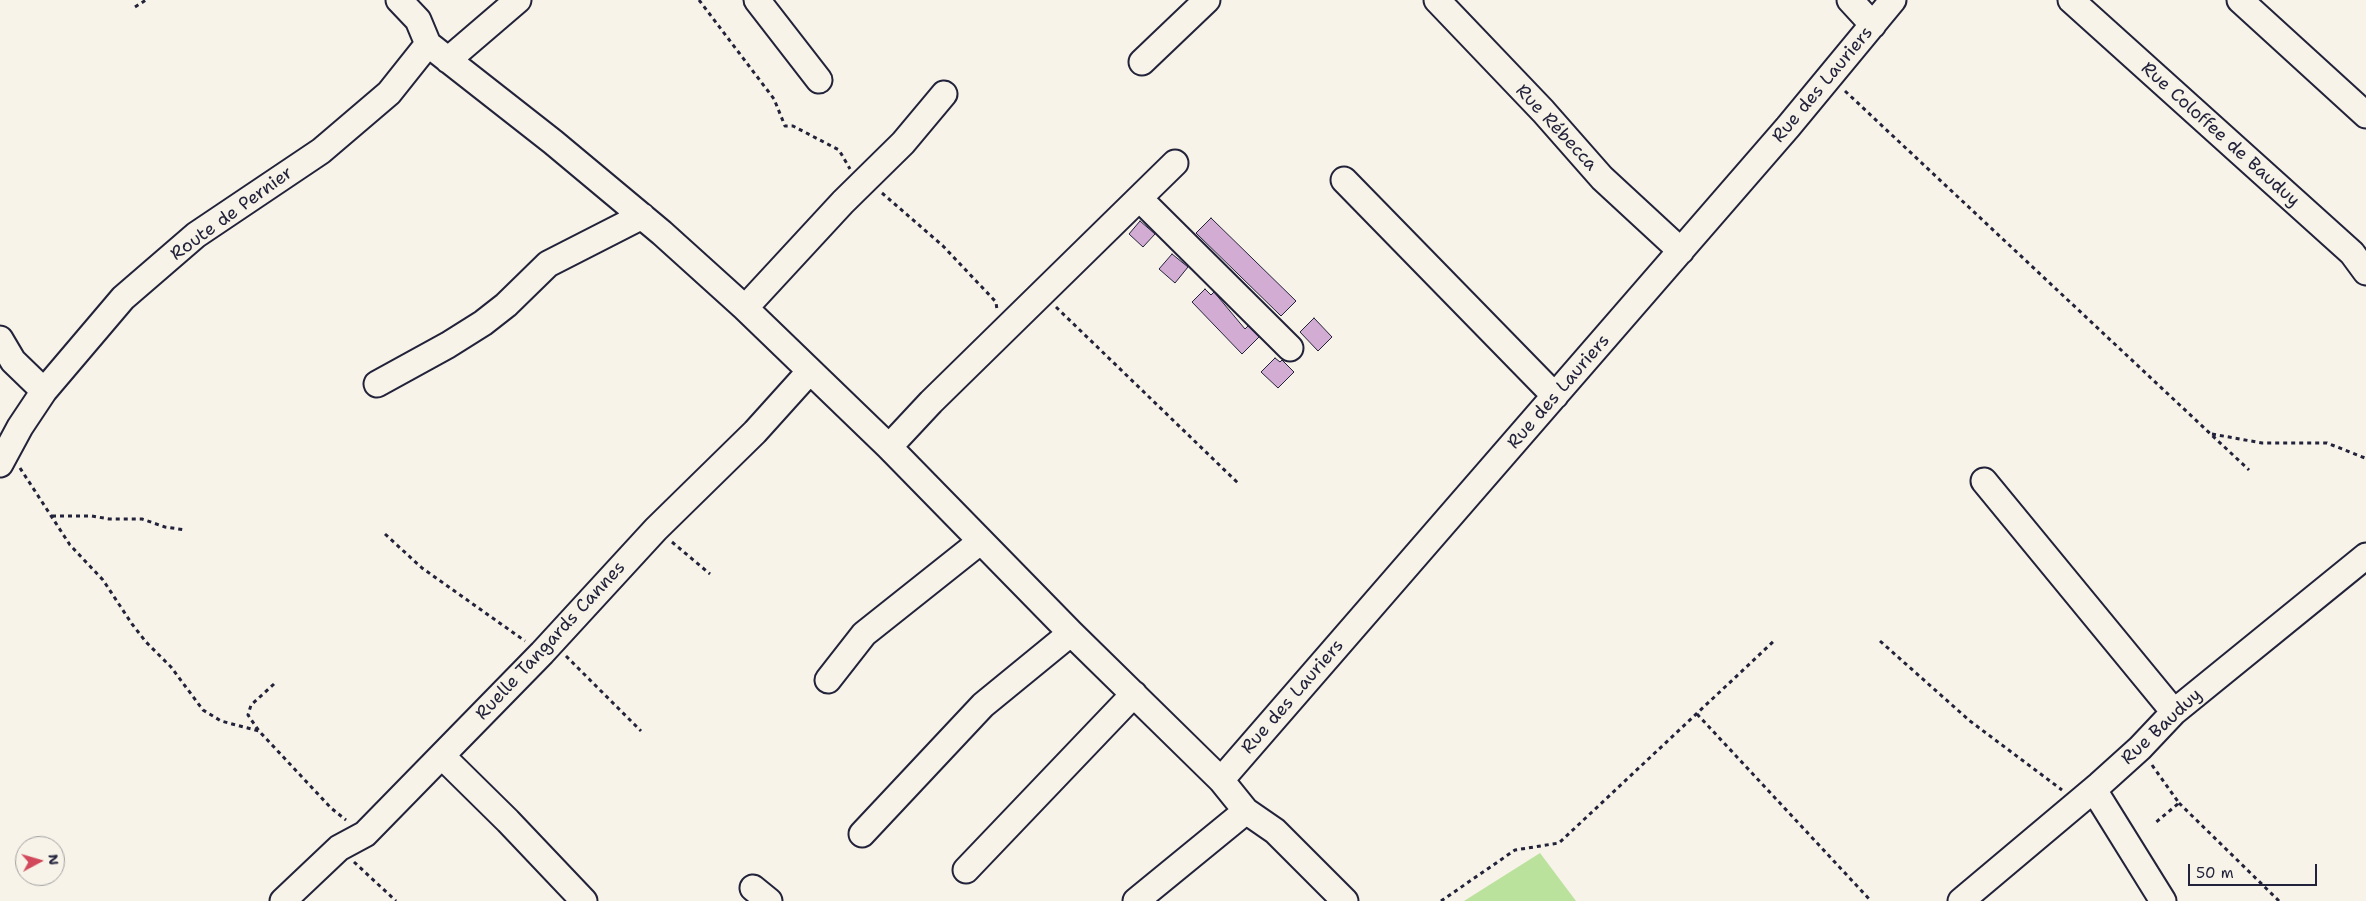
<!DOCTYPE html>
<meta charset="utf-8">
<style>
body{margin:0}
#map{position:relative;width:2366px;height:901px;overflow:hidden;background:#f7f3e8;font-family:"Shantell Sans",sans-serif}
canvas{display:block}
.north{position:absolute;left:15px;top:836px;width:50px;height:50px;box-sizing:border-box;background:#f7f3e8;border:1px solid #a29fa3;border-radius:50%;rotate:84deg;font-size:14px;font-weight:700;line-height:20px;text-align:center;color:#22223b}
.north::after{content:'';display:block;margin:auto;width:18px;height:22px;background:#d1495b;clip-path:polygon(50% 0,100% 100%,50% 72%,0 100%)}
.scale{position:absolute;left:2188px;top:864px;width:129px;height:22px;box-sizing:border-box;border:2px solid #22223b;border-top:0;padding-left:6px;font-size:15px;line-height:18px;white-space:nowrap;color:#22223b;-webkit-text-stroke:4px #f7f3e8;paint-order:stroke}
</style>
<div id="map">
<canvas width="2366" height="901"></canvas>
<div class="north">N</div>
<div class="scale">50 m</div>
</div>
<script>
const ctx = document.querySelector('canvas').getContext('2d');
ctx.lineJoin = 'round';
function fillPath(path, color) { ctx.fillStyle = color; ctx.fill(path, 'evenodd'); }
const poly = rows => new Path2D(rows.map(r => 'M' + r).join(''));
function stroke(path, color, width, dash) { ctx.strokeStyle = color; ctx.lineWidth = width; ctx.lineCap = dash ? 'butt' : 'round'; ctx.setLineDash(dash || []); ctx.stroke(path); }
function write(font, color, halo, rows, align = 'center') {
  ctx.font = font + ' "Shantell Sans",sans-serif'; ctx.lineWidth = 4; ctx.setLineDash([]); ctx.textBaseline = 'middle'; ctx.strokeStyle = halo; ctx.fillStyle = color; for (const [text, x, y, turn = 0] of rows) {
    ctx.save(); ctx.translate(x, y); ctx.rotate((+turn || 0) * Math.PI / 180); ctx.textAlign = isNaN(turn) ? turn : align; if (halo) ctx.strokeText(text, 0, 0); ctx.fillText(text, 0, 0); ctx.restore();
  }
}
fillPath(poly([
 [1540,853,1576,901,1464,901]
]), '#bbe29d');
const building = poly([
 [1211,218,1296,301,1281,316,1196,233,1211,218],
 [1140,221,1155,234,1143,247,1129,234,1140,221],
 [1172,254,1188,267,1175,283,1159,269,1172,254],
 [1205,289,1211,295,1214,292,1245,329,1248,326,1259,337,1242,354,1192,302,1205,289],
 [1314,318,1332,337,1318,351,1300,332,1314,318],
 [1275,358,1280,362,1282,360,1294,372,1278,388,1261,372,1275,358]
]);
fillPath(building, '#d3acd4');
stroke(building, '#22223b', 1);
const minor = poly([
 [399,0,418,20,428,44],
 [757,0,819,80],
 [1437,0,1543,111,1602,178,1681,251],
 [1850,0,1873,25],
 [2071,0,2352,253,2366,272],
 [2240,0,2366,115],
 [428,44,553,142,662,233,745,308,889,447,1071,633,1221,780,1246,811,1275,831,1345,901],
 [448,60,518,0],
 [1142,62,1207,0],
 [1344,180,1555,396],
 [1140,199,1290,348],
 [745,308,843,202,903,143,944,94],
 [0,339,13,361,44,391],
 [377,384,448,345,483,323,506,305,548,264,642,216],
 [889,447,931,402,1175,163],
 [0,464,20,427,44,391,123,298,196,235,321,151,389,93,428,44],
 [1984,481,2174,712],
 [828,680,864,634,981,541],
 [442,756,508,821,584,901],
 [1221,780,1788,127,1893,0],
 [2094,790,2163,901],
 [862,834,983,705,1071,633],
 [966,870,1134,694],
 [753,888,769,901],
 [283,901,339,848,365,834,542,653,656,529,755,432,810,371],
 [1136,901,1246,811],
 [1961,901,2099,785,2140,748,2174,712,2366,556]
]);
stroke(minor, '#22223b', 29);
stroke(poly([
 [699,0,774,99,785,126,793,126,839,150,850,169],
 [135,7,146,0],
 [1845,91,2249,470],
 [882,193,943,246,996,302,997,310],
 [1056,307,1240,485],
 [2212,434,2262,443,2327,443,2365,458],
 [20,468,70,545,103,580,132,624,146,642,171,667,203,710,221,721,259,731],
 [52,516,92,516,109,519,142,519,165,527,186,530],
 [385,534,422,568,525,641],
 [672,542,710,574],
 [1880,641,1970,721,2062,790],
 [566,656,641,731],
 [274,684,251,705,248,715,259,731,331,808,346,820],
 [1697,714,1871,901],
 [2152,765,2179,803,2155,823],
 [2179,803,2279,901],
 [354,862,396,901],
 [1441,901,1515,850,1559,843,1775,640]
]), '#22223b', 3, [4, 4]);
stroke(minor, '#f7f3e8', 25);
write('18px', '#22223b', '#f7f3e8', [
 ["Rue des Lauriers",1823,85,-50],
 ["Rue Rébecca",1556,128,47],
 ["Rue Coloffee de Bauduy",2220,135,42],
 ["Route de Pernier",232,214,-36],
 ["Rue des Lauriers",1559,392,-49],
 ["Ruelle Tangards Cannes",551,641,-47],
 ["Rue des Lauriers",1293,697,-49],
 ["Rue Bauduy",2162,727,-43]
]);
</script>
